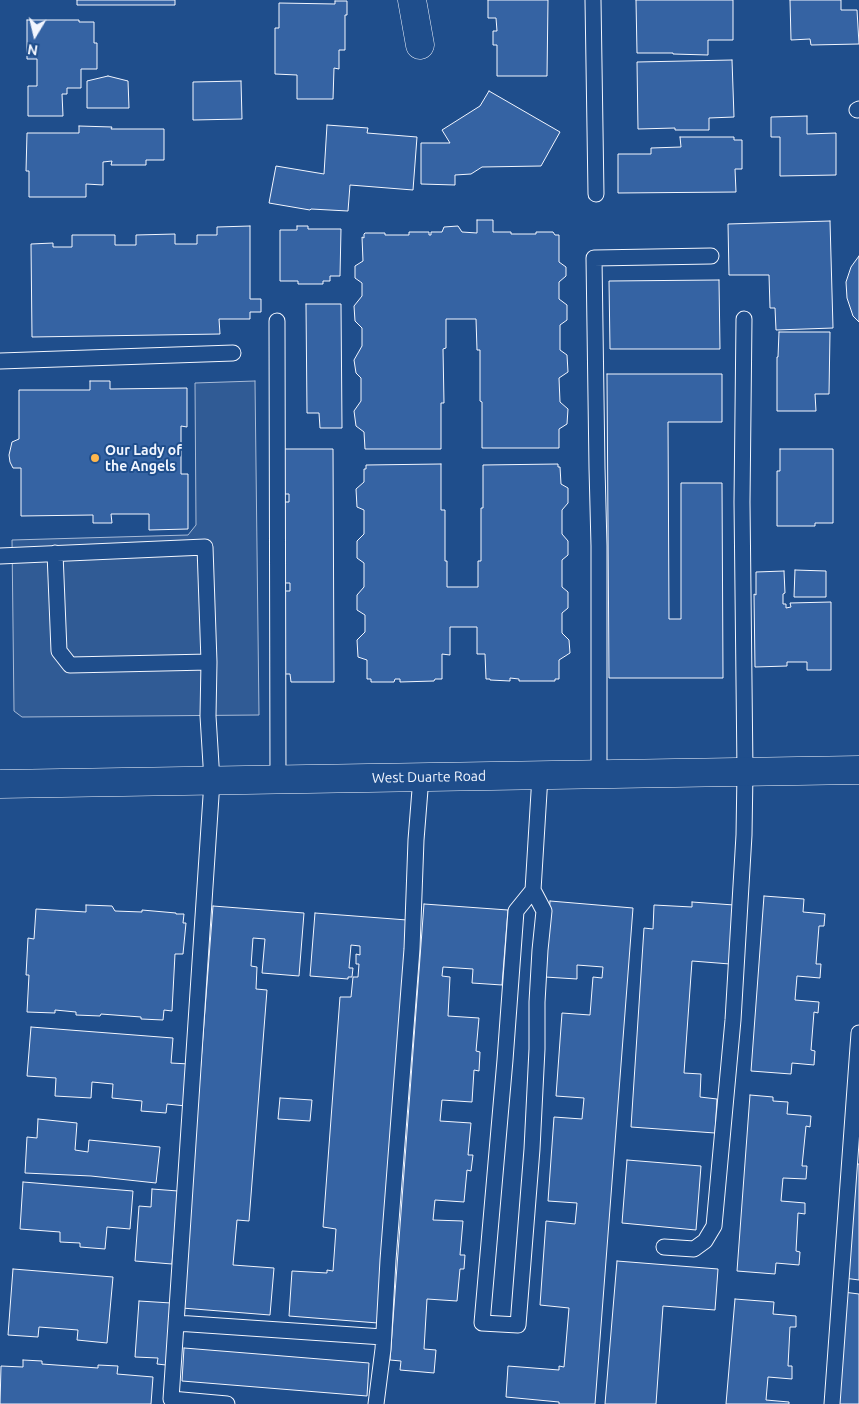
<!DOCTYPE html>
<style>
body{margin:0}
#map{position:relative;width:859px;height:1404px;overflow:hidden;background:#1f4e8c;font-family:Ubuntu,sans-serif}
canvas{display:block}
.north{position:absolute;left:10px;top:10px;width:50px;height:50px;-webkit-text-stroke:4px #1f4e8c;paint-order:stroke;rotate:189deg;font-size:14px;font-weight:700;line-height:20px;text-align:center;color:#f2f6ff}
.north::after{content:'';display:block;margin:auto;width:18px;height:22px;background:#f2f6ff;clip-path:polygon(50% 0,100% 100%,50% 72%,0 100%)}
</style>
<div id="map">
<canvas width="859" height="1404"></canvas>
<div class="north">N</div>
</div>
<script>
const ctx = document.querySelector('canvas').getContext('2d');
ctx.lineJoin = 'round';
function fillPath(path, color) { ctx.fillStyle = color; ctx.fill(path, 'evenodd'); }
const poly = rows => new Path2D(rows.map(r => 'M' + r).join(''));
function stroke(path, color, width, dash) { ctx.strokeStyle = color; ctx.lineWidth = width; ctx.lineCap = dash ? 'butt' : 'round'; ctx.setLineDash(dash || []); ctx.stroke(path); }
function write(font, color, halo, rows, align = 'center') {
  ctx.font = font + ' Ubuntu,sans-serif'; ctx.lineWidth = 4; ctx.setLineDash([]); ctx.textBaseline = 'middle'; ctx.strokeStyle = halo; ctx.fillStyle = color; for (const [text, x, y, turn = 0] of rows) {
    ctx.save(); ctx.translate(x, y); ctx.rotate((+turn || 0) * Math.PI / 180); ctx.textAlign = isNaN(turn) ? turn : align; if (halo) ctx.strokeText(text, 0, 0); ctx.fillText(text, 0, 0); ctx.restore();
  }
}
const parking = poly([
 [255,381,259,715,22,717,14,711,12,540,188,535,196,525,195,383,255,381]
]);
fillPath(parking, '#305b95');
stroke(parking, '#a8bbd7', 1);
const building = poly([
 [77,0,175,0,175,5,77,5,77,0],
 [488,0,548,0,547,76,497,76,497,45,493,45,493,31,497,31,496,18,488,18,488,0],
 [636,0,733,0,733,40,708,40,708,55,673,54,673,53,637,53,636,0],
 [790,0,841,0,841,10,857,10,859,44,811,45,810,39,791,40,790,0],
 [335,1,347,1,347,15,345,15,345,50,339,50,339,69,334,68,333,99,297,99,297,75,275,74,275,28,279,28,279,3,335,4,335,1],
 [27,20,79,20,79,22,94,22,94,43,97,43,97,69,81,69,81,88,67,88,67,94,62,94,63,116,28,116,28,86,37,86,37,59,27,59,27,20],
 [732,60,734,117,709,118,709,130,675,130,675,128,638,129,637,62,732,60],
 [108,76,128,81,129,108,87,108,87,81,108,76],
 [241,81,242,119,193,120,193,82,241,81],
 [489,91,560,132,541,166,482,167,471,174,455,175,455,185,421,184,421,143,450,143,442,130,480,106,489,91],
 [807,116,807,134,836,133,836,175,780,176,780,137,771,137,771,117,807,116],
 [327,125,368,128,367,133,417,137,413,190,350,185,348,211,311,209,310,210,269,203,276,166,324,174,327,125],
 [79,126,112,127,111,129,164,129,164,160,146,160,146,165,111,165,112,161,103,162,103,185,86,184,86,197,29,197,29,171,26,171,27,133,79,133,79,126],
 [680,137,734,137,734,140,742,140,742,169,735,169,736,192,618,193,618,154,651,154,651,148,681,147,680,137],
 [477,220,493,220,493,232,511,232,511,234,536,234,536,232,553,232,555,235,559,235,559,262,566,267,566,276,559,282,559,299,567,305,567,320,560,325,560,350,567,355,568,372,559,378,560,402,568,409,567,424,559,429,559,448,482,448,482,402,480,401,480,350,477,350,476,319,446,319,446,348,443,349,444,403,441,403,441,449,365,449,364,432,356,426,354,411,361,401,361,378,356,373,354,360,362,346,362,328,355,321,354,306,362,296,362,283,355,278,355,266,363,261,362,237,364,238,364,234,365,233,385,233,385,235,409,235,409,232,429,232,429,235,431,235,431,232,442,232,444,227,458,226,462,232,477,233,477,220],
 [830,221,833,328,776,330,775,308,770,308,769,275,729,275,728,224,830,221],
 [250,226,250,299,261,299,261,312,250,312,250,319,219,319,220,334,32,337,31,244,53,243,53,247,72,247,72,235,115,235,115,245,136,245,136,235,175,234,175,244,197,244,197,235,217,235,217,227,250,226],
 [297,226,308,226,308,229,341,229,340,276,330,276,330,281,323,281,323,284,298,284,298,281,280,281,280,230,297,230,297,226],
 [859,256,859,322,853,316,847,298,846,282,851,267,859,256],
 [719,280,720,349,610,349,609,281,719,280],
 [306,304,341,304,342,428,320,428,319,413,307,413,306,304],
 [779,332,830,332,829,394,815,394,816,411,777,411,777,357,778,357,779,332],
 [607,374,722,374,722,422,668,422,669,619,681,619,681,483,722,483,723,678,609,678,607,374],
 [90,381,110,381,110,389,187,388,187,427,181,426,181,474,188,474,188,529,149,530,149,514,111,514,112,523,93,523,93,515,21,516,21,468,13,468,10,462,9,455,12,442,19,439,19,390,90,390,90,381],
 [283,449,333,449,334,682,291,682,290,674,285,674,284,591,290,591,290,583,284,583,283,502,289,502,289,494,283,494,283,449],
 [780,449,833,449,833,523,815,523,815,526,777,526,777,471,780,471,780,449],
 [441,464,441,510,445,510,445,561,447,561,447,587,478,587,478,561,481,561,481,508,483,508,483,465,558,464,558,467,560,467,561,484,568,488,568,503,562,510,562,534,568,541,568,555,562,560,562,587,568,592,568,608,562,613,562,633,569,640,570,653,559,660,559,679,555,679,555,681,519,681,519,679,510,678,510,681,490,680,490,679,486,679,485,654,477,654,477,627,450,627,450,655,442,654,442,679,435,679,434,681,400,682,400,679,395,679,394,682,371,682,371,679,367,679,367,660,358,657,357,640,365,632,365,615,357,610,357,595,364,587,364,563,357,558,357,541,364,534,364,510,357,507,356,489,364,482,364,469,366,469,366,465,441,464],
 [795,570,826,571,826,597,794,597,795,570],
 [784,571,785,593,783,594,783,604,786,604,786,608,791,607,790,603,831,602,831,670,807,670,807,662,787,662,787,666,755,667,754,594,756,595,756,572,784,571],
 [764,896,804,899,803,912,825,914,824,926,819,926,816,964,821,964,820,978,797,976,795,1000,819,1002,818,1013,814,1012,811,1050,815,1051,814,1065,792,1063,791,1074,751,1071,764,896],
 [550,901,633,908,595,1404,559,1404,559,1402,506,1397,508,1366,559,1370,559,1366,564,1367,569,1308,540,1305,546,1221,575,1224,577,1203,548,1201,554,1117,582,1119,584,1098,556,1096,562,1013,590,1015,593,977,602,978,603,967,577,965,577,979,545,977,550,901],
 [692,902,734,905,730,964,692,961,684,1073,701,1074,700,1097,717,1099,715,1133,631,1127,644,928,653,929,654,905,692,907,692,902],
 [424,904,508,910,502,985,472,983,473,969,443,967,442,976,450,977,448,1016,479,1018,476,1051,480,1052,479,1071,474,1070,472,1102,442,1100,440,1121,471,1123,468,1155,473,1155,471,1171,467,1170,464,1202,435,1200,433,1220,463,1221,460,1255,465,1255,464,1269,460,1269,457,1301,427,1299,424,1349,436,1350,434,1373,400,1370,401,1361,390,1360,424,904],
 [86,905,112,906,115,911,142,912,142,910,176,913,176,914,184,914,183,923,186,923,183,954,175,954,172,1011,164,1010,163,1020,141,1019,141,1017,101,1014,100,1016,76,1015,76,1012,55,1010,55,1013,27,1012,29,975,26,975,28,938,34,939,36,909,86,912,86,905],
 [213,906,304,913,299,976,262,973,265,939,253,938,251,966,257,967,256,989,267,990,249,1221,237,1220,233,1265,274,1268,270,1315,182,1308,213,906],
 [315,913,407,920,378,1323,289,1316,292,1271,327,1273,327,1270,333,1271,336,1229,323,1227,340,997,351,997,353,977,358,977,359,964,356,964,356,954,360,955,360,946,351,945,349,968,353,968,352,977,348,977,348,979,310,976,315,913],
 [31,1027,173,1038,171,1063,189,1064,186,1106,167,1104,166,1113,141,1111,142,1101,112,1098,113,1084,92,1082,91,1098,55,1096,56,1078,27,1076,31,1027],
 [750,1095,773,1097,773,1101,788,1102,787,1114,811,1116,810,1127,806,1126,802,1166,807,1166,806,1179,783,1178,781,1201,805,1203,805,1214,798,1213,796,1251,800,1252,799,1265,776,1263,775,1274,737,1271,750,1095],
 [280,1098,312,1100,310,1121,278,1119,280,1098],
 [38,1119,77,1123,75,1150,88,1152,89,1140,160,1147,156,1183,91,1176,25,1173,27,1137,37,1138,38,1119],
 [627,1160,701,1166,696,1230,622,1223,627,1160],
 [852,1164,859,1164,859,1280,844,1278,852,1164],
 [23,1182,133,1191,130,1229,107,1227,105,1249,80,1247,80,1243,60,1242,60,1232,20,1229,23,1182],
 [152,1189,178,1191,172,1264,135,1261,139,1206,151,1207,152,1189],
 [617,1261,718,1269,715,1310,663,1306,656,1404,605,1404,617,1261],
 [13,1269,113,1277,107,1343,77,1340,78,1330,39,1327,38,1337,8,1335,13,1269],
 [843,1292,859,1294,859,1404,834,1404,843,1292],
 [735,1299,774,1302,773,1314,796,1316,796,1327,790,1327,788,1366,792,1366,792,1379,768,1377,766,1400,789,1402,789,1404,726,1404,735,1299],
 [139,1301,171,1303,166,1365,157,1364,158,1358,135,1357,139,1301],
 [184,1348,369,1363,367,1396,182,1381,184,1348],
 [23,1360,42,1361,42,1364,98,1368,98,1365,118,1366,117,1374,153,1377,151,1404,0,1404,1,1366,23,1367,23,1360]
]);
fillPath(building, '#3563a3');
stroke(building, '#f2f6ff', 1);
const service = poly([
 [593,0,596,194],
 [857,110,859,109],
 [277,321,278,780],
 [0,361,233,353],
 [55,553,59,651,70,665,209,662],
 [0,556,205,547,209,662,208,716,212,781,171,1399,227,1404],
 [599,775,599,546,597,468,594,258,711,256],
 [533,890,516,911,505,1060,482,1323,518,1325,532,1149,537,1049,537,1002,540,950,544,911,533,890,540,776],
 [664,1247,694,1249,705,1241,714,1226,733,1020,744,835,745,772,742,502,744,319],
 [176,1323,383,1337],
 [376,1404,383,1349,388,1260,412,949,416,840,421,777],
 [832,1404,859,1033]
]);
const minor = poly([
 [412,0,420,45]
]);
const secondary = poly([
 [0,784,859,770]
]);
stroke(service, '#f2f6ff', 17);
stroke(minor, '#f2f6ff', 29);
stroke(secondary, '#f2f6ff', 29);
stroke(service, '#1f4e8c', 15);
stroke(minor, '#1f4e8c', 28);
stroke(secondary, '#1f4e8c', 28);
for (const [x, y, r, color] of [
 [95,458,5,"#ffb74d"]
]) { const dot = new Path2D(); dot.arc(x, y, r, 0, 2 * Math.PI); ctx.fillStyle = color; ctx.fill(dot); stroke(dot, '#1f4e8c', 2); }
write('bold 14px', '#f2f6ff', '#1f4e8c', [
 ["Our Lady of",105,450],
 ["the Angels",105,466]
], 'left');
write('14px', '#f2f6ff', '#1f4e8c', [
 ["West Duarte Road",429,777,-1]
]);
</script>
